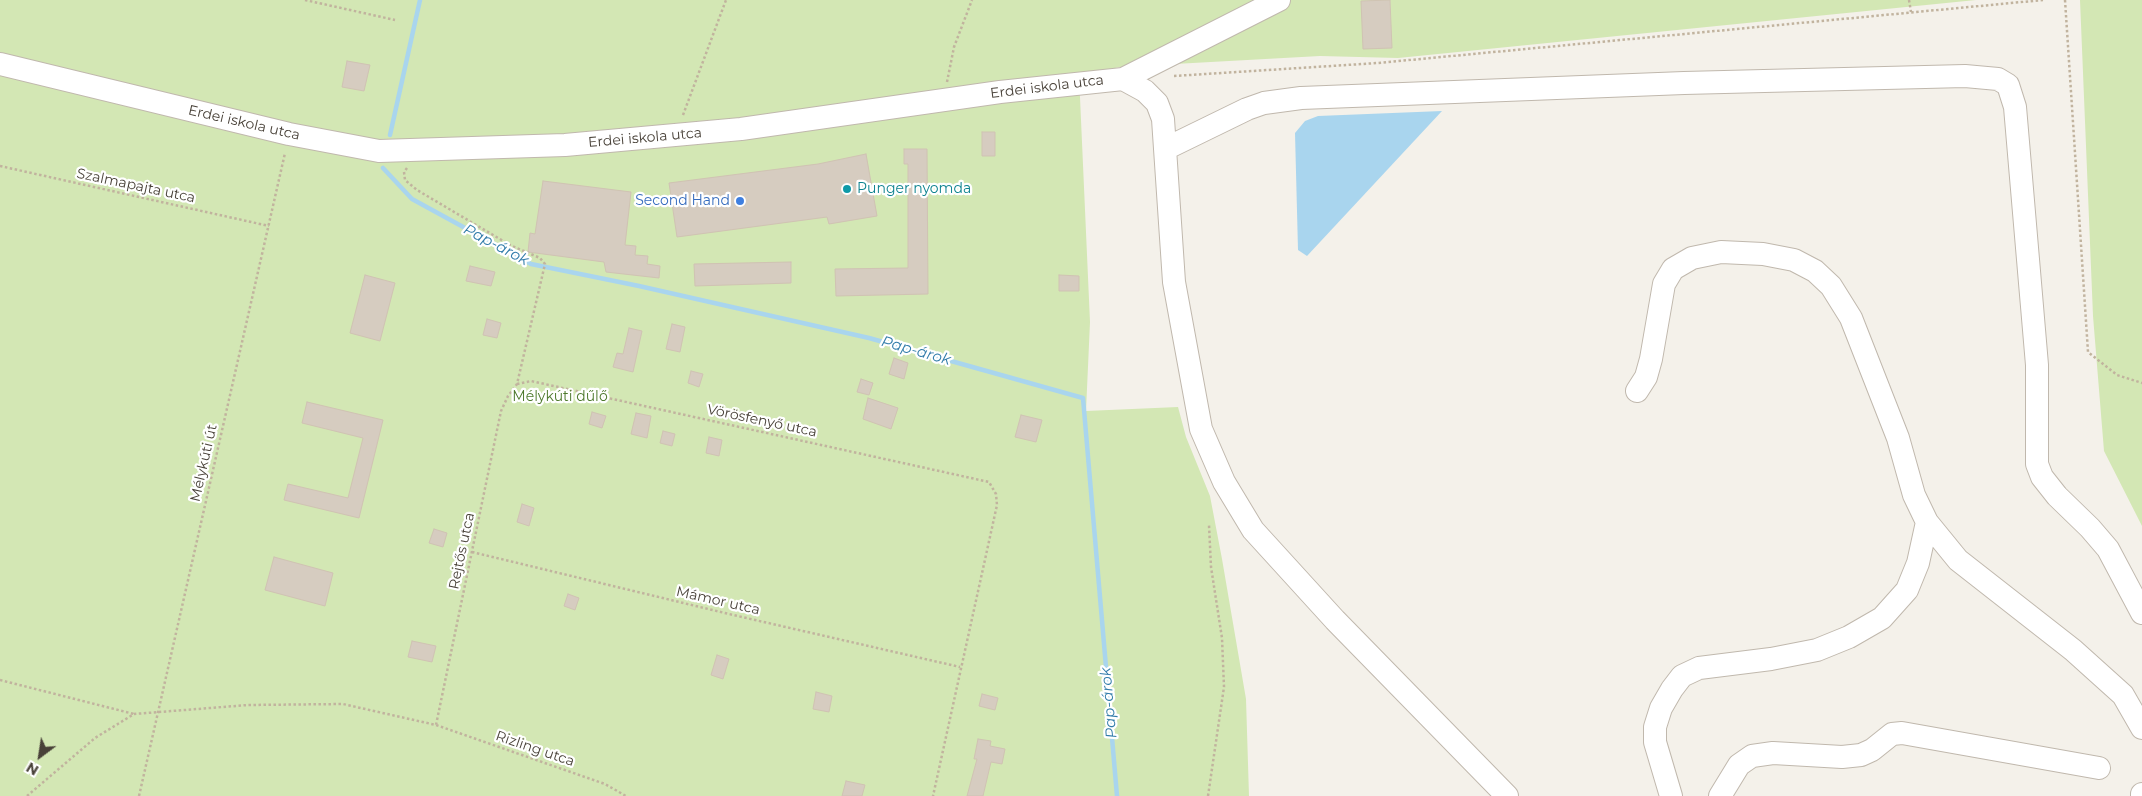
<!DOCTYPE html>
<meta charset="utf-8">
<style>
body{margin:0}
#map{position:relative;width:2142px;height:796px;overflow:hidden;background:#f4f1ea;font-family:Montserrat,sans-serif}
canvas{display:block}
.north{position:absolute;left:15px;top:731px;width:50px;height:50px;-webkit-text-stroke:4px #fff;paint-order:stroke;rotate:211deg;font-size:14px;font-weight:700;line-height:20px;text-align:center;color:#484138}
.north::after{content:'';display:block;margin:auto;width:18px;height:22px;background:#484138;clip-path:polygon(50% 0,100% 100%,50% 72%,0 100%)}
</style>
<div id="map">
<canvas width="2142" height="796"></canvas>
<div class="north">N</div>
</div>
<script>
const ctx = document.querySelector('canvas').getContext('2d');
ctx.lineJoin = 'round';
function fillPath(path, color) { ctx.fillStyle = color; ctx.fill(path, 'evenodd'); }
const poly = rows => new Path2D(rows.map(r => 'M' + r).join(''));
function stroke(path, color, width, dash) { ctx.strokeStyle = color; ctx.lineWidth = width; ctx.lineCap = dash ? 'butt' : 'round'; ctx.setLineDash(dash || []); ctx.stroke(path); }
function write(font, color, halo, rows, align = 'center') {
  ctx.font = font + ' Montserrat,sans-serif'; ctx.lineWidth = 4.5; ctx.setLineDash([]); ctx.textBaseline = 'middle'; ctx.strokeStyle = halo; ctx.fillStyle = color; for (const [text, x, y, turn = 0] of rows) {
    ctx.save(); ctx.translate(x, y); ctx.rotate((+turn || 0) * Math.PI / 180); ctx.textAlign = isNaN(turn) ? turn : align; if (halo) ctx.strokeText(text, 0, 0); ctx.fillText(text, 0, 0); ctx.restore();
  }
}
fillPath(poly([
 [0,0,1976,0,1398,58,1320,56,1120,67,1079,75,1090,322,1086,411,1178,407,1186,437,1210,496,1222,559,1246,699,1249,796,0,796],
 [2080,0,2142,0,2142,526,2104,451,2093,316]
]), '#d3e7b4');
fillPath(poly([
 [1442,111,1307,256,1298,250,1295,133,1305,121,1318,116]
]), '#a9d5ee');
stroke(poly([
 [390,135,420,0],
 [383,168,412,199,531,264,639,286,869,338,1083,398,1117,796]
]), '#a9d5ee', 4.5);
const building = poly([
 [1390,0,1392,48,1363,49,1361,1,1390,0],
 [347,61,370,65,364,91,342,87,347,61],
 [982,132,995,132,995,156,982,156,982,132],
 [904,149,927,149,928,294,836,296,835,269,908,268,908,164,904,164,904,149],
 [866,154,877,216,829,224,827,217,677,237,669,183,818,164,866,154],
 [543,181,631,192,625,245,636,246,635,255,648,256,647,264,660,266,659,278,606,272,604,262,528,252,530,233,535,234,543,181],
 [791,262,791,283,695,286,694,264,791,262],
 [470,266,495,272,491,286,466,281,470,266],
 [365,275,395,283,380,341,350,333,365,275],
 [1059,275,1079,276,1079,291,1059,291,1059,275],
 [487,319,501,323,497,338,483,335,487,319],
 [672,324,685,327,680,352,666,349,672,324],
 [629,328,642,331,633,372,613,367,617,353,623,354,629,328],
 [894,358,908,363,904,379,889,374,894,358],
 [691,371,703,374,699,387,688,383,691,371],
 [861,379,873,383,869,395,857,392,861,379],
 [868,398,898,408,891,429,863,419,868,398],
 [307,402,383,420,359,518,284,500,288,484,348,498,363,438,302,423,307,402],
 [592,412,606,416,602,428,589,424,592,412],
 [636,413,651,416,647,438,631,434,636,413],
 [1021,415,1042,420,1036,442,1015,437,1021,415],
 [663,431,675,434,672,446,660,443,663,431],
 [709,437,722,440,719,456,706,453,709,437],
 [522,504,534,508,529,526,517,522,522,504],
 [434,529,447,533,443,547,429,543,434,529],
 [274,557,333,573,325,606,265,590,274,557],
 [568,594,579,598,575,610,564,606,568,594],
 [412,641,436,646,432,662,408,657,412,641],
 [717,655,729,659,723,679,711,675,717,655],
 [816,692,832,696,829,712,813,709,816,692],
 [982,694,998,698,995,710,979,706,982,694],
 [978,739,991,741,990,746,1005,749,1002,764,991,762,983,796,967,796,977,759,974,759,978,739],
 [846,781,865,785,862,796,842,796,846,781]
]);
fillPath(building, '#d6ccc0');
stroke(building, '#d0c3b3', 1);
const minor = poly([
 [0,64,289,134,379,151,565,145,741,129,1000,92,1123,79,1279,0],
 [1123,79,1145,91,1157,103,1163,119,1174,282,1201,429,1224,482,1253,530,1335,620,1507,796],
 [1165,149,1247,109,1264,103,1301,98,1684,83,1965,76,1998,79,2008,85,2015,107,2037,365,2037,464,2042,477,2057,496,2090,528,2108,549,2142,613],
 [1637,391,1646,377,1651,359,1664,284,1673,269,1692,258,1721,252,1763,254,1794,260,1815,271,1831,286,1851,318,1898,438,1914,495,1927,522,1958,560,2073,650,2123,695,2142,728],
 [1671,796,1655,742,1655,727,1661,708,1672,689,1682,676,1699,668,1771,659,1817,650,1849,637,1882,618,1907,590,1918,563,1927,522],
 [1720,796,1739,765,1752,756,1773,753,1842,757,1861,755,1872,750,1892,734,1902,733,2099,768],
 [2142,796,2142,794]
]);
stroke(minor, '#c0b8ad', 24);
stroke(poly([
 [305,0,395,20],
 [1909,0,1911,12],
 [2065,0,2088,352,2117,375,2142,383],
 [1174,76,1378,63,2043,0],
 [947,82,954,47,972,0],
 [683,115,726,0],
 [0,166,269,226],
 [407,168,404,172,405,180,417,190,510,245,540,258,545,264,517,384,508,396,501,411,436,725],
 [517,384,531,381,989,482,996,494,997,505,933,796],
 [472,552,729,614,960,667],
 [0,680,134,714],
 [27,796,95,738,134,714,248,705,343,704,436,725,605,784,626,796],
 [139,796,285,153],
 [1208,796,1224,687,1222,638,1211,567,1209,525]
]), '#c1b39e', 2.5, [2.5, 2.5]);
stroke(minor, '#fff', 22);
for (const [x, y, r, color] of [
 [847,189,5,"#0f9aa8"],
 [740,201,5,"#3f7fe0"]
]) { const dot = new Path2D(); dot.arc(x, y, r, 0, 2 * Math.PI); ctx.fillStyle = color; ctx.fill(dot); stroke(dot, '#fff', 2); }
write('14px', '#484138', '#fff', [
 ["Erdei iskola utca",1047,87,-7],
 ["Erdei iskola utca",244,123,13],
 ["Erdei iskola utca",645,138,-5],
 ["Szalmapajta utca",136,186,12],
 ["Vörösfenyő utca",762,421,12],
 ["Mélykúti út",204,463,-77],
 ["Rejtős utca",462,551,-78],
 ["Mámor utca",718,601,13],
 ["Rizling utca",535,749,19]
]);
write('14px', '#0d838f', '#fff', [
 ["Punger nyomda",857,189]
], 'left');
write('14px', '#366cbe', '#fff', [
 ["Second Hand",730,201]
], 'right');
write('14px', '#4d792c', '#fff', [
 ["Mélykúti dűlő",560,397]
]);
write('italic 15px', '#327caa', '#fff', [
 ["Pap-árok",496,245,28],
 ["Pap-árok",916,351,16],
 ["Pap-árok",1109,703,-95]
]);
</script>
